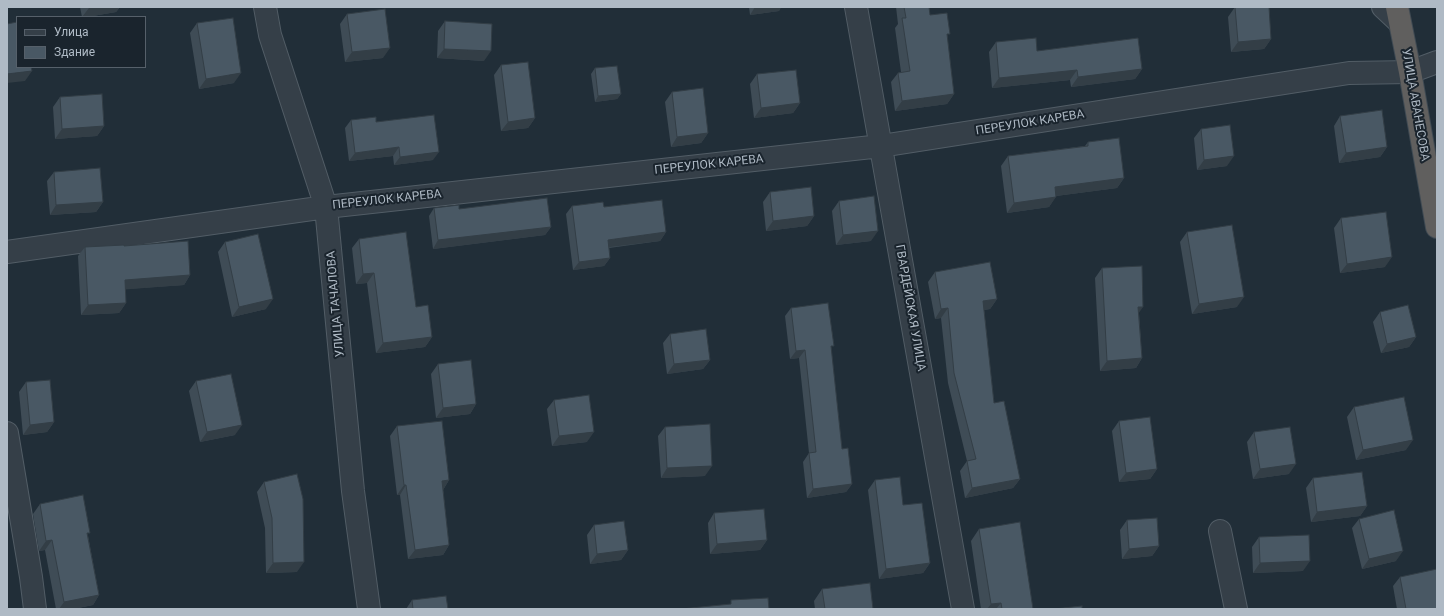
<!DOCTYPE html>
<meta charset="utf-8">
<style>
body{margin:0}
#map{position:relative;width:1444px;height:616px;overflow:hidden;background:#212e38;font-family:Roboto,sans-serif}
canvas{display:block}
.frame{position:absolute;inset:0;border:8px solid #afbac5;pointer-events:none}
.legend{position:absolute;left:16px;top:16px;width:130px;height:52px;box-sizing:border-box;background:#1a242d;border:1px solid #56606a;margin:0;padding:5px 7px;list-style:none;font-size:12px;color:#afbac5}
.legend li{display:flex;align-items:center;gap:8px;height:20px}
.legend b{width:20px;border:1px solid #56606a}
</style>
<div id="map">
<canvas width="1444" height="616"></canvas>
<div class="frame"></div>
<ul class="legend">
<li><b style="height:5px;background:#353f48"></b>Улица</li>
<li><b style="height:11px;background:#495864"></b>Здание</li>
</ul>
</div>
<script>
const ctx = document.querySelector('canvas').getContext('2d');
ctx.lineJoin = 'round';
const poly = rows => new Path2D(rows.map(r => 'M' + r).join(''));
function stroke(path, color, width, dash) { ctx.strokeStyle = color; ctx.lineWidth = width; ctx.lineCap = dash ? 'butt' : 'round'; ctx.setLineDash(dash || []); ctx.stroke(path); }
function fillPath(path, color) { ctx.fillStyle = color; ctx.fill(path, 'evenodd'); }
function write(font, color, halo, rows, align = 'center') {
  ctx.font = font + ' Roboto,sans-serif'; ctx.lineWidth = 4; ctx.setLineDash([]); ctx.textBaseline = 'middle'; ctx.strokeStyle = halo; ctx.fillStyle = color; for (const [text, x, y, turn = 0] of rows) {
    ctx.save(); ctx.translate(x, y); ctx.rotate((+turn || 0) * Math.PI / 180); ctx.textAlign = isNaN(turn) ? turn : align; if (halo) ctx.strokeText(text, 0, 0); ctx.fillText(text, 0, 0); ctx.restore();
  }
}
const minor = poly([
 [265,7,270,35,326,207,353,491,369,609],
 [856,7,963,609],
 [1383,7,1399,22],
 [7,252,326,207,881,146,1349,73,1410,72,1437,62],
 [7,433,31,577,35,609],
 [1220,531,1236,609]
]);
const trunk = poly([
 [1397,7,1410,72,1437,227]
]);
stroke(minor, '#525d66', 24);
stroke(trunk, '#3f4a53', 24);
stroke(minor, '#353f48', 22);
stroke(trunk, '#605f5e', 22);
fillPath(poly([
 [80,7,120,7,116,12,87,17,82,17],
 [749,7,781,7,779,11,750,15],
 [896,7,929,7,930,15,947,38,954,94,947,104,895,111,891,82,898,73,901,72,895,28,898,24],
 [1235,7,1271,39,1264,49,1231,52,1228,17],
 [347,14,383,58,345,62,340,24],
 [445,21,484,61,437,58,438,31],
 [197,23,234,83,199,89,190,33],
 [996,42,1037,51,1142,69,1135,79,1071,87,1070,80,992,88,989,52],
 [501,65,535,118,528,128,501,131,494,75],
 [595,68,621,94,617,99,595,102,591,74],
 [757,74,800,103,793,113,754,118,750,84],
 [672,92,708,133,701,143,671,147,665,102],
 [60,97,104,126,97,136,55,139,53,107],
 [1340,116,1387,147,1380,157,1339,163,1334,126],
 [351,120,376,122,433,160,394,165,393,156,349,161,345,128],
 [1201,129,1227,166,1197,170,1194,138],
 [1088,142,1124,178,1117,188,1056,196,1049,207,1007,213,1001,166,1008,156,1085,146],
 [54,172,103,202,96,212,50,215,47,181],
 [770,192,814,216,807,226,766,231,763,202],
 [839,201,871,241,836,245,832,211],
 [572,206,604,207,666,232,660,241,609,248,610,258,604,266,573,270,566,214],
 [434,208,459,209,551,227,545,235,433,249,429,216],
 [1341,218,1385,267,1340,273,1334,228],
 [1187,232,1237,307,1192,314,1180,242],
 [359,239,432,337,425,347,376,353,367,283,356,284,352,248],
 [225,242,266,309,232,317,218,252],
 [124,246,190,275,184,285,126,289,126,303,119,313,81,315,78,256,85,247],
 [1102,268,1139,314,1142,358,1136,368,1100,371,1095,278],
 [935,272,997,299,990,309,984,310,994,403,1020,479,1013,488,965,498,960,471,967,461,948,383,941,318,935,319,928,282],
 [791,308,831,350,842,449,852,484,846,492,807,498,803,462,809,453,799,358,790,359,785,316],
 [1380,312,1416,337,1409,347,1381,353,1373,322],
 [670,334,710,360,703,369,667,374,663,343],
 [438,364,476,404,470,414,436,418,431,374],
 [196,381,235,435,200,442,189,391],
 [26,382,54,422,47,432,23,435,19,392],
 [554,400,587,442,552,446,547,409],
 [1354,407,1406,450,1356,460,1347,417],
 [1119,421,1157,469,1150,479,1119,482,1112,431],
 [397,426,449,480,443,490,449,545,443,555,408,559,400,495,397,495,390,436],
 [665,427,705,476,661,478,658,436],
 [1254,432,1289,474,1253,479,1247,442],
 [1313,478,1367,506,1360,516,1311,522,1306,488],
 [875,480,903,505,930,563,923,573,879,579,868,490],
 [264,482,297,572,266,573,265,528,257,492],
 [40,504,88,536,99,595,93,605,73,609,56,609,45,550,39,551,33,514],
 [714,513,767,540,760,550,710,554,708,523],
 [1359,519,1396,561,1362,569,1352,528],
 [1127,520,1159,546,1152,556,1122,559,1120,530],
 [594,525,628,550,621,560,590,564,587,535],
 [979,529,1033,609,981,609,971,541],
 [1259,537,1303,571,1253,573,1252,547],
 [1400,577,1437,609,1397,609,1393,586],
 [822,589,873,609,815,609,814,601],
 [412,600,448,609,406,609]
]), '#3f4c56');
fillPath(poly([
 [95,7,120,7,116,12,87,17,82,17,89,8],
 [755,7,781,7,779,11,750,15],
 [1271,39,1264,49,1231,52,1238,42],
 [390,48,383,58,345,62,352,52],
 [444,49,491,51,484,61,437,58],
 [1142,69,1135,79,1071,87,1078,77],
 [1077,70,1070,80,992,88,999,78],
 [32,71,25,81,7,83,7,74],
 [241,73,234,83,199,89,206,79],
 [621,94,617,99,595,102,598,96],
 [954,94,947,104,895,111,902,101],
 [800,103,793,113,754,118,761,108],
 [535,118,528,128,501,131,508,122],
 [104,126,97,136,55,139,62,129],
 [708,133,701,143,671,147,677,137],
 [399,147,393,156,349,161,355,153],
 [1387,147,1380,157,1339,163,1346,153],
 [439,152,433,160,394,165,400,157],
 [1234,156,1227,166,1197,170,1204,160],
 [1124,178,1117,188,1048,197,1055,187],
 [1056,197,1049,207,1007,213,1014,203],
 [103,202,96,212,50,215,56,205],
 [814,216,807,226,766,231,773,221],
 [551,227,545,235,433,249,438,240],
 [878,231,871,241,836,245,843,235],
 [666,232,660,241,602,248,608,240],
 [1392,257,1385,267,1340,273,1347,264],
 [610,258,604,266,573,270,579,262],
 [374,273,367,283,356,284,363,274],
 [190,275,184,285,118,290,125,280],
 [1244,297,1237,307,1192,314,1199,304],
 [273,299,266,309,232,317,239,307],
 [997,299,990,309,977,311,983,301],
 [126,303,119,313,81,315,88,305],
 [1138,307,1143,307,1136,317],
 [948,308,941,318,935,319,941,309],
 [432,337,425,347,376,353,383,343],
 [1416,337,1409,347,1381,353,1387,344],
 [805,350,799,358,790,359,796,351],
 [1142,358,1136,368,1100,371,1107,361],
 [710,360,703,369,667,374,674,364],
 [476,404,470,414,436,418,443,408],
 [54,422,47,432,23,435,30,425],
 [242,425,235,435,200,442,207,432],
 [594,432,587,442,552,446,559,436],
 [1413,440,1406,450,1356,460,1363,450],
 [1296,464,1289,474,1253,479,1260,469],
 [712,466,705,476,661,478,667,468],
 [1157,469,1150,479,1119,482,1126,473],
 [1020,479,1013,488,965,498,972,488],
 [449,480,443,490,442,481],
 [852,484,846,492,807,498,813,489],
 [404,485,406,485,400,495,397,495],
 [1367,506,1360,516,1311,522,1317,512],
 [52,540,45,550,39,551,46,541],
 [767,540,760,550,710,554,717,544],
 [449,545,443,555,408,559,415,550],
 [1159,546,1152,556,1122,559,1129,549],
 [628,550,621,560,590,564,597,554],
 [1403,551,1396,561,1362,569,1369,559],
 [1310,561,1303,571,1253,573,1260,563],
 [304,562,297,572,266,573,273,563],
 [930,563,923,573,879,579,886,569],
 [99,595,93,605,73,609,59,609,64,602],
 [1001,603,996,609,987,609,991,604]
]), '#333e46');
const building = poly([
 [904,7,929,7,930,15,947,13,950,34,947,34,954,94,902,101,898,73,910,71,902,18,906,18,904,7],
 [1235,7,1269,7,1271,39,1238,42,1235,7],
 [385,9,390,48,352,52,347,14,385,9],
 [233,18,241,73,206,79,197,23,233,18],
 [445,21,492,24,491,51,444,49,445,21],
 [17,22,17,67,31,67,32,71,7,74,7,24,17,22],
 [1036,38,1037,51,1138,38,1142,69,1078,77,1077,70,999,78,996,42,1036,38],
 [528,62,535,118,508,122,501,65,528,62],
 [617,66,621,94,598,96,595,68,617,66],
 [796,70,800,103,761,108,757,74,796,70],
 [703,88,708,133,677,137,672,92,703,88],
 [102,94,104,126,62,129,60,97,102,94],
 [1382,110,1387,147,1346,153,1340,116,1382,110],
 [434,115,439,152,400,157,399,147,355,153,351,120,376,117,376,122,434,115],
 [1230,125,1234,156,1204,160,1201,129,1230,125],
 [1119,138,1124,178,1055,187,1056,197,1014,203,1008,156,1088,146,1088,142,1119,138],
 [100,168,103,202,56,205,54,172,100,168],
 [811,187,814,216,773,221,770,192,811,187],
 [874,196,878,231,843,235,839,201,874,196],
 [547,198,551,227,438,240,434,208,459,205,459,209,547,198],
 [662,200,666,232,608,240,610,258,579,262,572,206,603,202,604,207,662,200],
 [1386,212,1392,257,1347,264,1341,218,1386,212],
 [1232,225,1244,297,1199,304,1187,232,1232,225],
 [406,232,416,307,428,305,432,337,383,343,374,273,363,274,359,239,406,232],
 [258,234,273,299,239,307,225,242,258,234],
 [188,241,190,275,125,280,126,303,88,305,85,247,124,245,124,246,188,241],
 [990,262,997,299,983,301,994,403,1004,401,1020,479,972,488,967,461,976,459,954,373,948,308,941,309,935,272,990,262],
 [1142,266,1143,307,1138,307,1142,358,1107,361,1102,268,1142,266],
 [828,303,834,346,831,346,842,449,848,448,852,484,813,489,809,453,816,452,805,350,796,351,791,308,828,303],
 [1408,305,1416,337,1387,344,1380,312,1408,305],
 [706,329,710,360,674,364,670,334,706,329],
 [471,360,476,404,443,408,438,364,471,360],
 [231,374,242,425,207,432,196,381,231,374],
 [50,380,54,422,30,425,26,382,50,380],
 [589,395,594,432,559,436,554,400,589,395],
 [1404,397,1413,440,1363,450,1354,407,1404,397],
 [1150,417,1157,469,1126,473,1119,421,1150,417],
 [442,421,449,480,442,481,449,545,415,550,406,485,404,485,397,426,442,421],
 [710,424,712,466,667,468,665,427,710,424],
 [1290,427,1296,464,1260,469,1254,432,1290,427],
 [1362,472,1367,506,1317,512,1313,478,1362,472],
 [297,474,303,499,304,562,273,563,272,518,264,482,297,474],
 [900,477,903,505,922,503,930,563,886,569,875,480,900,477],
 [83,495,90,533,87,533,99,595,64,602,52,540,46,541,40,504,83,495],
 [764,509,767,540,717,544,714,513,764,509],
 [1394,510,1403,551,1369,559,1359,519,1394,510],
 [1157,518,1159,546,1129,549,1127,520,1157,518],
 [624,521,628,550,597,554,594,525,624,521],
 [1020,522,1033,609,1002,609,1001,603,991,604,979,529,1020,522],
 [1309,535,1310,561,1260,563,1259,537,1309,535],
 [1437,569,1437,609,1406,609,1400,577,1437,569],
 [870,583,873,609,825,609,822,589,870,583],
 [446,596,448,609,413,609,412,600,446,596],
 [768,598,769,609,681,609,731,604,731,600,768,598],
 [1082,606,1082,609,1054,609,1082,606]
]);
fillPath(building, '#495864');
stroke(building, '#333e46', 1);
write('12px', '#afbac5', '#1a242d', [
 ["УЛИЦА АВАНЕСОВА",1415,105,80],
 ["ПЕРЕУЛОК КАРЕВА",1030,123,-9],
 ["ПЕРЕУЛОК КАРЕВА",709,165,-6],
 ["ПЕРЕУЛОК КАРЕВА",387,200,-6],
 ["УЛИЦА ТАЧАЛОВА",336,304,-95],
 ["ГВАРДЕЙСКАЯ УЛИЦА",910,308,80]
]);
</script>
